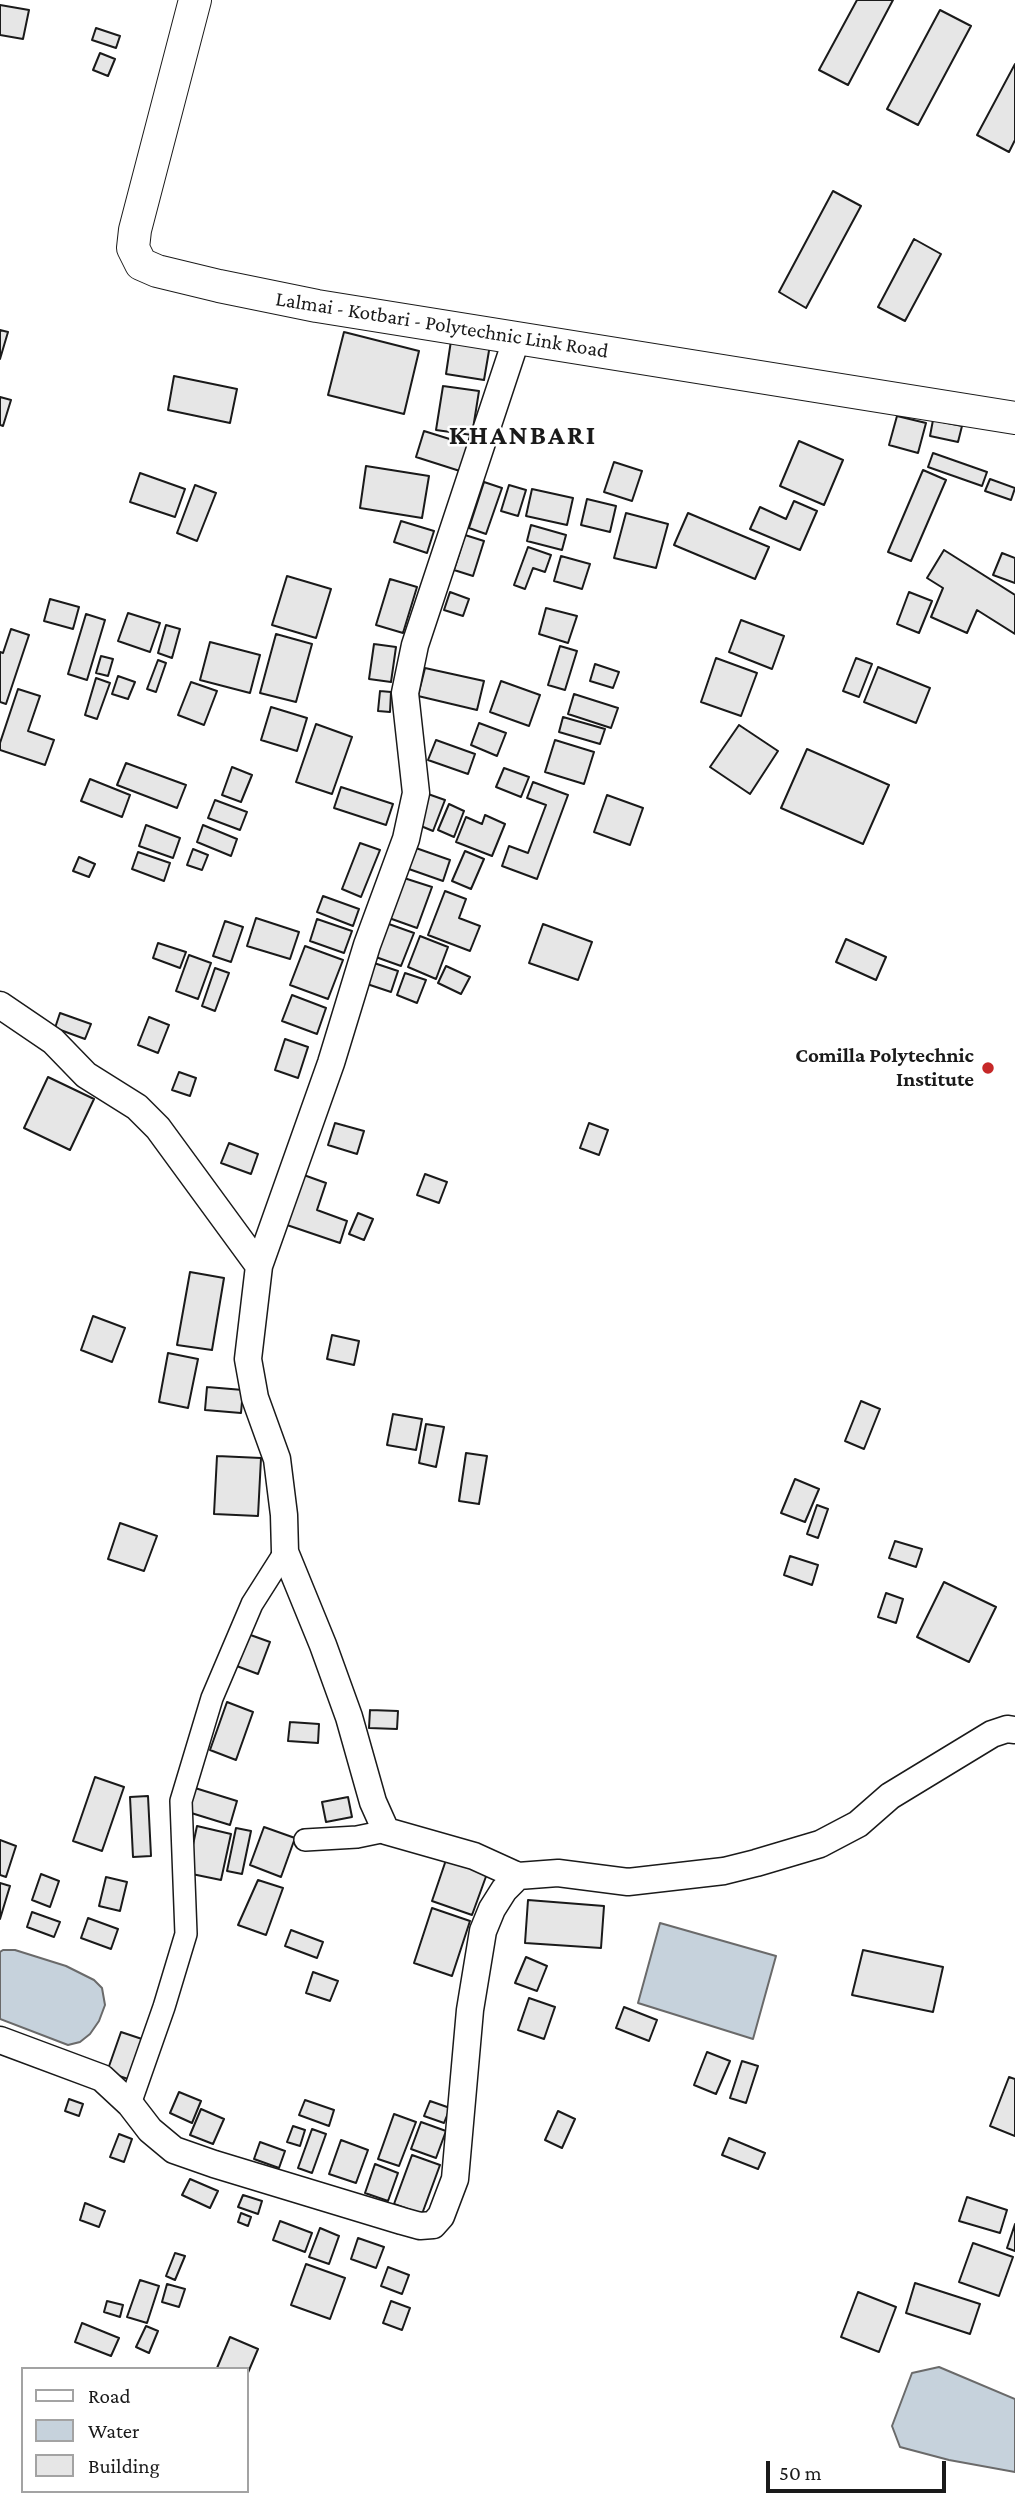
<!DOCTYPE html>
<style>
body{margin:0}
#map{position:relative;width:1015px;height:2514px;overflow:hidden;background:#fff;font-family:"Crimson Pro",serif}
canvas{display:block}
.legend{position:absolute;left:21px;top:2367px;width:228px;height:126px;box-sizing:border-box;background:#fff;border:2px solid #a3a3a3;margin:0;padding:9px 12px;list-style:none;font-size:21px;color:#1a1a1a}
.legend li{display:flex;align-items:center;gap:14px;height:35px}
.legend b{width:35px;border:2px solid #a3a3a3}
.scale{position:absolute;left:766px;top:2461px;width:180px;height:32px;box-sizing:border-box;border:4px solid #1a1a1a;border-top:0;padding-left:9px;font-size:21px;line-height:24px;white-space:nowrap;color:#1a1a1a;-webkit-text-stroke:5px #fff;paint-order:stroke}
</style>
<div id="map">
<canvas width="1015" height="2514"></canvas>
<ul class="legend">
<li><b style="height:9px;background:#fff"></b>Road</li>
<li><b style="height:19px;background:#c6d2dc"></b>Water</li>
<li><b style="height:19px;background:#e6e6e6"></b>Building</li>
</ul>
<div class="scale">50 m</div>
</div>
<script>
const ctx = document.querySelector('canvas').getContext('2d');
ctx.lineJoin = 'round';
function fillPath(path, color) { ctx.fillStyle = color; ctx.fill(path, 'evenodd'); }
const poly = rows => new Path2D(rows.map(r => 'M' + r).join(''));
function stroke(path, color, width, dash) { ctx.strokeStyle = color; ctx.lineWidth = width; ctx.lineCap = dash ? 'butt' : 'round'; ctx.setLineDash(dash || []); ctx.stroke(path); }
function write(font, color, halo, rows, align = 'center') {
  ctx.font = font + ' "Crimson Pro",serif'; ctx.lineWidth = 5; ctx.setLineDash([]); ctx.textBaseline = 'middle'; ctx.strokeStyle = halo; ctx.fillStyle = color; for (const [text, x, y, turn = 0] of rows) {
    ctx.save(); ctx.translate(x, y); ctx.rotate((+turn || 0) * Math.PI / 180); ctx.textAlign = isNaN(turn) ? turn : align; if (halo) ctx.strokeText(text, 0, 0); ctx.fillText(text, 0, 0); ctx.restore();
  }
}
const water = poly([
 [660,1923,776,1956,753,2039,638,2003,660,1923],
 [3,1950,15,1950,66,1966,94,1980,102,1988,105,2005,99,2021,90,2034,80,2042,68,2045,0,2019,0,1952,3,1950],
 [939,2367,1015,2399,1015,2472,949,2460,900,2447,892,2426,912,2373,939,2367]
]);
fillPath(water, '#c6d2dc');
stroke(water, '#6a6a6a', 2);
const building = poly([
 [857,0,893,0,848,85,819,70,857,0],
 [0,5,29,10,23,39,0,35,0,5],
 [940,10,971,26,918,125,887,109,940,10],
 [96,28,120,36,116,48,92,40,96,28],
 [100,53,115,59,108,76,93,70,100,53],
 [1015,64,1015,140,1009,152,977,135,1015,64],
 [833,191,861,206,806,308,779,292,833,191],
 [914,239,941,254,905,321,878,307,914,239],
 [0,330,8,332,0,359,0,330],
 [344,332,419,351,404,414,328,395,344,332],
 [452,334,491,339,484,380,446,374,452,334],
 [174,376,237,389,230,423,168,410,174,376],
 [443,386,479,391,472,435,436,430,443,386],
 [0,397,11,400,3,426,0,425,0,397],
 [897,416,926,423,918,453,889,445,897,416],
 [933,420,962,426,958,442,930,436,933,420],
 [424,431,472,446,463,472,416,457,424,431],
 [799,441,843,460,824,505,780,486,799,441],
 [933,453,987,472,982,486,928,467,933,453],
 [614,462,642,471,632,501,604,492,614,462],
 [366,466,429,476,422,518,360,508,366,466],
 [923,470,946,480,911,561,888,552,923,470],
 [140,473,185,489,175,517,130,502,140,473],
 [990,479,1015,488,1011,500,985,491,990,479],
 [484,482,502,488,486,534,469,528,484,482],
 [195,485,216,493,197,541,177,533,195,485],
 [509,485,526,490,518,516,501,511,509,485],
 [532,489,573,498,567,525,526,516,532,489],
 [587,499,616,506,610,532,581,525,587,499],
 [794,501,817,511,800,550,750,529,760,507,786,519,794,501],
 [626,513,668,524,656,568,614,558,626,513],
 [688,513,769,547,755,579,674,545,688,513],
 [401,521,434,531,427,553,394,542,401,521],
 [531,525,566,535,562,550,527,541,531,525],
 [465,535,484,541,473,576,454,570,465,535],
 [528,547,551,555,545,572,533,568,525,589,514,585,528,547],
 [944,550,1015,595,1015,634,977,610,967,633,931,617,943,588,927,578,944,550],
 [1002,553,1015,558,1015,583,993,575,1002,553],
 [561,556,590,564,582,589,554,581,561,556],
 [287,576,331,589,316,638,272,625,287,576],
 [390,579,417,587,403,633,376,625,390,579],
 [450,592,469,599,463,616,444,610,450,592],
 [909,592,932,601,919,633,897,624,909,592],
 [50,599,79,607,73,629,44,621,50,599],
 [546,608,577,616,568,643,539,634,546,608],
 [128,613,160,623,150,652,118,641,128,613],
 [86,614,105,620,87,680,68,674,86,614],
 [741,620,784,636,772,669,729,652,741,620],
 [166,625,180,629,172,658,158,653,166,625],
 [11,629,29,635,6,704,0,702,0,652,3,653,11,629],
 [276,634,312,644,296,702,260,693,276,634],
 [210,642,260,655,250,693,200,680,210,642],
 [374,644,396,647,391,682,369,679,374,644],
 [560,646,577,651,565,690,548,685,560,646],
 [101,656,113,659,108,676,96,673,101,656],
 [716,658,757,673,741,716,701,702,716,658],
 [856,658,872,664,859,697,843,691,856,658],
 [158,660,166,663,156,692,147,689,158,660],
 [595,664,619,672,613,688,590,681,595,664],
 [878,667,930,688,916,723,864,702,878,667],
 [425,668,484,681,477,710,418,696,425,668],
 [118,676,135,682,128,699,112,694,118,676],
 [96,678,110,683,97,719,85,715,96,678],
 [501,681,540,695,529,726,490,712,501,681],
 [191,682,217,691,204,725,178,715,191,682],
 [18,689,40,696,28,731,54,740,45,765,0,750,0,743,18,689],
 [380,691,391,692,390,712,378,711,380,691],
 [574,694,618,708,611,728,568,714,574,694],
 [271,707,307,718,297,751,261,740,271,707],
 [563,717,605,729,600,744,559,732,563,717],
 [479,723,506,733,497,756,471,745,479,723],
 [316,724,352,737,332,794,296,782,316,724],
 [739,725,778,751,750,794,710,767,739,725],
 [436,740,475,754,468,774,428,760,436,740],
 [555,740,594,752,584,784,545,772,555,740],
 [807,749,889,785,863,844,781,808,807,749],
 [126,763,186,785,177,808,117,785,126,763],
 [232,767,252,775,241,802,222,795,232,767],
 [504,768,529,777,521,797,496,787,504,768],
 [90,779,130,795,122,817,81,801,90,779],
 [533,782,568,795,537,879,502,866,509,846,528,853,546,805,527,798,533,782],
 [341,787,393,804,386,825,334,808,341,787],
 [428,794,445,800,433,831,416,824,428,794],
 [607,795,643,808,630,845,594,832,607,795],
 [215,800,247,812,240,830,208,818,215,800],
 [449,804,464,811,454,837,438,830,449,804],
 [485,815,505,824,492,856,456,842,466,817,482,824,485,815],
 [146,825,180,838,173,858,139,846,146,825],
 [203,825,237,839,231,856,197,842,203,825],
 [360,843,380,850,361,897,342,889,360,843],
 [413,847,450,860,443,881,406,868,413,847],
 [193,849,208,855,202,870,187,865,193,849],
 [465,851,484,859,471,889,452,881,465,851],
 [138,852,170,863,164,881,132,869,138,852],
 [79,857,95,864,89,877,73,871,79,857],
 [404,878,432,887,417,928,389,918,404,878],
 [445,891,466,899,459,918,480,926,470,951,428,935,445,891],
 [323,896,359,909,353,926,317,912,323,896],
 [256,918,299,932,290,959,247,946,256,918],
 [317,919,352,931,344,953,310,941,317,919],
 [225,921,243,927,231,962,213,956,225,921],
 [386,923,414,933,401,966,373,956,386,923],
 [543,924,592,942,578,980,529,963,543,924],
 [420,936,448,947,436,979,408,967,420,936],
 [846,939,886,957,876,980,836,962,846,939],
 [158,943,186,952,180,968,153,958,158,943],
 [305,946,343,960,328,999,290,985,305,946],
 [189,955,211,963,198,999,176,991,189,955],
 [371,962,398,971,391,992,364,983,371,962],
 [446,966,470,977,461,994,438,983,446,966],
 [215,968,229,973,215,1011,202,1006,215,968],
 [405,973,426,980,417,1003,397,995,405,973],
 [292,995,326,1008,317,1034,282,1021,292,995],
 [60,1013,91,1024,85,1039,55,1028,60,1013],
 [149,1017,169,1025,158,1053,138,1045,149,1017],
 [285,1039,308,1047,298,1078,275,1070,285,1039],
 [179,1072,196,1078,190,1096,172,1090,179,1072],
 [48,1077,94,1099,70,1150,24,1128,48,1077],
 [335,1123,364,1131,357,1154,328,1145,335,1123],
 [589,1123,608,1130,599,1155,580,1148,589,1123],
 [229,1143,258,1154,251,1174,221,1163,229,1143],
 [301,1174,326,1183,317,1210,347,1221,340,1243,284,1224,301,1174],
 [425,1174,447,1182,439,1203,417,1195,425,1174],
 [358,1213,373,1219,364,1240,349,1234,358,1213],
 [190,1272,224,1278,212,1350,177,1345,190,1272],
 [93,1316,125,1328,112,1362,81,1350,93,1316],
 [332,1335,359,1341,354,1365,327,1359,332,1335],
 [168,1353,198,1359,188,1408,159,1402,168,1353],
 [207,1387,243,1390,241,1413,205,1410,207,1387],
 [861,1401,880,1409,864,1449,845,1441,861,1401],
 [393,1414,422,1419,416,1450,387,1445,393,1414],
 [426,1424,444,1427,436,1467,419,1463,426,1424],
 [466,1453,487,1456,479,1504,459,1501,466,1453],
 [217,1456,261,1458,258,1516,214,1514,217,1456],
 [795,1479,819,1489,805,1522,781,1513,795,1479],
 [817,1505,828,1509,818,1538,807,1534,817,1505],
 [120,1523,157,1536,144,1571,108,1559,120,1523],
 [895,1541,922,1549,916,1567,889,1558,895,1541],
 [790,1556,818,1565,812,1585,784,1575,790,1556],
 [944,1582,996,1607,969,1662,917,1637,944,1582],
 [886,1593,903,1599,896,1623,878,1617,886,1593],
 [245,1633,270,1642,258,1674,234,1665,245,1633],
 [227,1702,253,1712,236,1760,210,1750,227,1702],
 [370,1710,398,1711,397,1729,369,1728,370,1710],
 [290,1722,319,1724,318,1743,288,1741,290,1722],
 [95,1777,124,1787,102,1851,73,1841,95,1777],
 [195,1788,237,1801,230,1825,188,1812,195,1788],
 [148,1796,151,1856,133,1857,130,1797,148,1796],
 [348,1797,352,1817,326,1822,322,1802,348,1797],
 [197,1826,231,1834,221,1880,187,1873,197,1826],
 [264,1827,295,1838,281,1877,250,1865,264,1827],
 [236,1828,251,1831,242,1874,227,1871,236,1828],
 [0,1840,16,1846,6,1877,0,1875,0,1840],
 [447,1857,488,1871,472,1915,432,1901,447,1857],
 [41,1874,59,1881,50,1907,32,1900,41,1874],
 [106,1877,127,1882,120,1911,99,1906,106,1877],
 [258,1880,283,1888,266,1935,238,1925,258,1880],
 [0,1883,10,1886,0,1919,0,1883],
 [528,1900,604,1906,601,1948,525,1943,528,1900],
 [432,1908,470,1921,452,1976,414,1963,432,1908],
 [32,1912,60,1922,54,1937,27,1927,32,1912],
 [88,1918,118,1929,111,1949,81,1938,88,1918],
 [291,1930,323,1942,317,1958,285,1946,291,1930],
 [863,1950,943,1967,933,2012,852,1995,863,1950],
 [526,1957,547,1966,537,1991,515,1983,526,1957],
 [313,1972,338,1981,330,2001,306,1993,313,1972],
 [529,1998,555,2007,544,2039,518,2030,529,1998],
 [624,2007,657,2020,649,2041,616,2028,624,2007],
 [121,2032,142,2039,128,2079,107,2072,121,2032],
 [707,2052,730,2061,716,2094,694,2085,707,2052],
 [742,2061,758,2066,746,2103,730,2098,742,2061],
 [1009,2077,1015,2079,1015,2136,990,2126,1009,2077],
 [179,2092,201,2101,192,2123,170,2113,179,2092],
 [69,2099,83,2104,79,2116,65,2111,69,2099],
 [305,2100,334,2110,329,2126,299,2115,305,2100],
 [430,2101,450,2108,444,2123,424,2116,430,2101],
 [201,2109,224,2119,213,2144,190,2135,201,2109],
 [558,2111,575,2119,562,2148,545,2140,558,2111],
 [394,2114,416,2122,399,2166,378,2159,394,2114],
 [421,2122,446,2131,436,2158,411,2149,421,2122],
 [293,2126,305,2130,300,2146,287,2142,293,2126],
 [312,2129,326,2134,312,2173,298,2168,312,2129],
 [119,2134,132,2139,124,2162,110,2157,119,2134],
 [729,2138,765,2153,758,2169,722,2155,729,2138],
 [341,2140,368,2150,356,2183,329,2174,341,2140],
 [260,2142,285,2151,279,2168,254,2159,260,2142],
 [412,2155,440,2165,422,2214,394,2204,412,2155],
 [375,2164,398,2173,388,2201,365,2193,375,2164],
 [190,2179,218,2191,210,2208,182,2195,190,2179],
 [243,2195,262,2201,258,2214,238,2207,243,2195],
 [967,2197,1007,2210,1000,2233,959,2221,967,2197],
 [85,2203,105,2211,99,2227,80,2220,85,2203],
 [241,2213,251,2217,248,2226,238,2222,241,2213],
 [280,2221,312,2233,305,2252,273,2240,280,2221],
 [1015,2224,1015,2251,1007,2248,1015,2224],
 [320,2228,339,2236,329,2264,309,2257,320,2228],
 [358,2238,384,2247,376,2268,351,2259,358,2238],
 [973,2243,1013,2257,999,2296,959,2282,973,2243],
 [175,2253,185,2256,175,2280,166,2276,175,2253],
 [306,2264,345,2278,330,2319,291,2305,306,2264],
 [388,2267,409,2275,402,2294,381,2286,388,2267],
 [140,2280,159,2286,147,2323,127,2317,140,2280],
 [915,2283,980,2304,970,2334,906,2313,915,2283],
 [167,2284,185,2289,179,2307,162,2302,167,2284],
 [858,2292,896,2307,879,2352,841,2337,858,2292],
 [107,2301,123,2305,120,2317,104,2312,107,2301],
 [391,2301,410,2308,402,2330,383,2323,391,2301],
 [82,2323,119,2338,111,2356,75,2342,82,2323],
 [146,2326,158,2331,149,2353,136,2347,146,2326],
 [230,2337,258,2349,247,2375,247,2369,217,2368,230,2337]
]);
fillPath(building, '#e6e6e6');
stroke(building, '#1a1a1a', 2);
const minor = poly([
 [305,1840,357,1837,386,1831],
 [130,2104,164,2007,186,1934,181,1801,212,1698,252,1604,285,1552]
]);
const tertiary = poly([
 [517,337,415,645,405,693,416,793,406,839,367,945,331,1063,259,1266,248,1359,255,1398,277,1459,284,1515,285,1552,323,1645,349,1717,373,1802,386,1831,474,1856,518,1876],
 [0,1005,53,1041,86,1075,137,1107,158,1128,259,1266],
 [0,2040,102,2078,130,2104,150,2130,174,2150,214,2164,402,2221,420,2226,433,2225,441,2216,455,2179,470,2010,483,1931,492,1909,504,1890,518,1876,558,1873,628,1882,724,1871,756,1863,820,1844,858,1824,890,1796,992,1734,1007,1729,1015,1730]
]);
const secondary = poly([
 [195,0,135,230,133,248,141,264,157,271,219,286,317,306,1015,418]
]);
stroke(minor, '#1a1a1a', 24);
stroke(tertiary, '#1a1a1a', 29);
stroke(secondary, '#1a1a1a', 34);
stroke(minor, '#fff', 21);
stroke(tertiary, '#fff', 26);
stroke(secondary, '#fff', 32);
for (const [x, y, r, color] of [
 [988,1068,7,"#c62828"]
]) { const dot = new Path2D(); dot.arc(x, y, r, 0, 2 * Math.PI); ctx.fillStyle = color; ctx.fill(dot); stroke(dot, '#fff', 2.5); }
write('21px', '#1a1a1a', '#fff', [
 ["Lalmai - Kotbari - Polytechnic Link Road",442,325,9]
]);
write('bold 21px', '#1a1a1a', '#fff', [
 ["Comilla Polytechnic",974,1056],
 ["Institute",974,1080]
], 'right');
ctx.letterSpacing = '2px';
write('bold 28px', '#1a1a1a', '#fff', [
 ["KHANBARI",523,435]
]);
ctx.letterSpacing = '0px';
</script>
